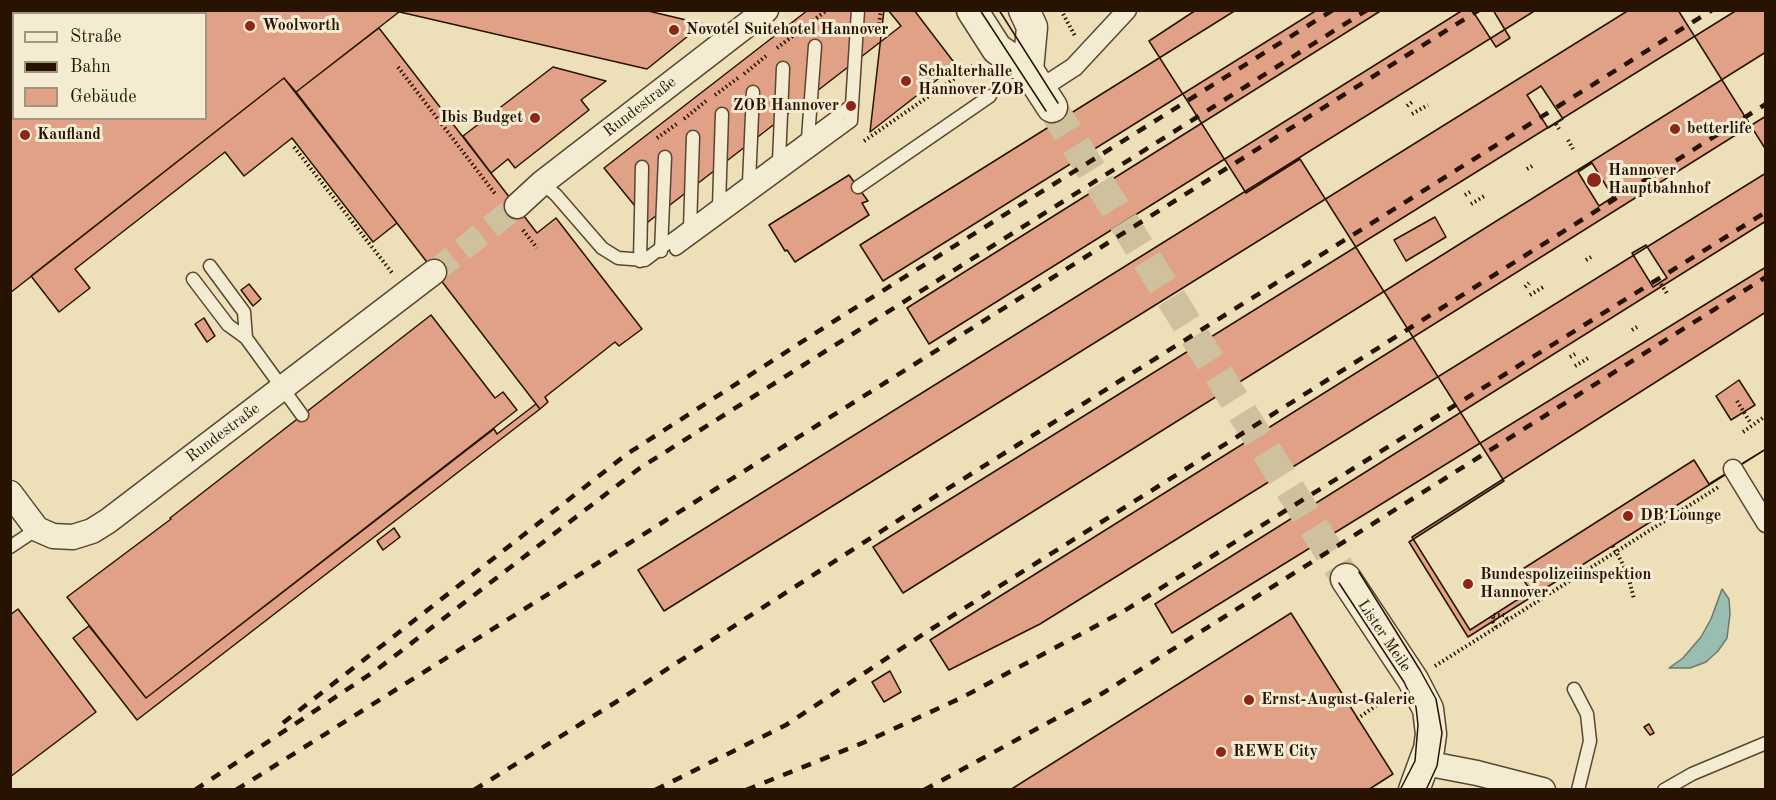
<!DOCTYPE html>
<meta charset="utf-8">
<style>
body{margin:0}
#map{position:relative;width:1776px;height:800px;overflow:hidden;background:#ede0b9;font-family:"Old Standard TT",serif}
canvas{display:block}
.frame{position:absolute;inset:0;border:12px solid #281300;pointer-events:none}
.legend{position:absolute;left:12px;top:12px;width:195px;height:108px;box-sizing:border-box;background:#f3ebd2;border:2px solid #a2957e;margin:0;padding:8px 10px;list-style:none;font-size:18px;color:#281300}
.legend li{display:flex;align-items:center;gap:12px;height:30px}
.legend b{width:30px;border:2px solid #a2957e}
</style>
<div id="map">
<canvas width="1776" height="800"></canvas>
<div class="frame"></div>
<ul class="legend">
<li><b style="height:8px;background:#f3ebd2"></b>Straße</li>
<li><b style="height:8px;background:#281300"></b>Bahn</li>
<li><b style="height:16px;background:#e0a187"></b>Gebäude</li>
</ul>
</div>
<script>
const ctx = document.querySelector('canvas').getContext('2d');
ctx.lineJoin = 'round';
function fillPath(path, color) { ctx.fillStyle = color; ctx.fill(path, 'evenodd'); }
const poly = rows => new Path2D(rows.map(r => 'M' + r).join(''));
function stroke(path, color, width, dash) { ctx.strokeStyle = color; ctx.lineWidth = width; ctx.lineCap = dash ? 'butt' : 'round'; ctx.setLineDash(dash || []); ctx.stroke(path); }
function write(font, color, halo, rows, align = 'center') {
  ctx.font = font + ' "Old Standard TT",serif'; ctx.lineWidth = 6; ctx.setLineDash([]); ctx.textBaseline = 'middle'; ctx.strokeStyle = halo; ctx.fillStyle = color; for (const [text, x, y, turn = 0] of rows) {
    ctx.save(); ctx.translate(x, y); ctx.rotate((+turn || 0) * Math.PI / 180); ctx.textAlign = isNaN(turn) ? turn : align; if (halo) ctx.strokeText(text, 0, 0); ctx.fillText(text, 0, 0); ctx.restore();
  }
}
const water = poly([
 [1722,589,1729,599,1730,614,1727,638,1718,651,1706,662,1690,668,1669,668,1683,658,1701,637,1711,619,1722,589]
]);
fillPath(water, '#99bdb0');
stroke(water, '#6c796a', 1.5);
const building = poly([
 [41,10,149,10,144,14,37,14,41,10],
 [149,10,391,10,399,12,296,92,284,78,10,293,10,102,14,100,14,118,206,118,206,14,144,14,149,10],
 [391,10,644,10,703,24,647,69,391,10],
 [808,10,888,10,901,26,648,222,604,168,808,10],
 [884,10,914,10,956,65,870,132,884,10],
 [1196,10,1477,10,1474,13,1496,47,1510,38,1493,10,1678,10,1766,150,1766,449,1468,637,1409,542,1504,481,1300,159,1246,193,1149,41,1196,10],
 [1541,86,1563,119,1548,128,1527,95,1541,86],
 [1592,163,1613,197,1599,206,1578,172,1592,163],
 [1646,245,1667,278,1653,287,1632,253,1646,245],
 [1739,380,1755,405,1731,420,1716,396,1739,380],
 [1236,10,1317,10,883,281,860,245,1236,10],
 [1382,10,1463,10,929,344,907,308,1382,10],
 [1536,10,1629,10,664,611,638,570,1536,10],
 [1737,10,1766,10,1766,52,903,593,873,547,1737,10],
 [379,28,537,233,556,218,642,329,619,346,615,342,545,397,548,402,540,409,296,92,379,28],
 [14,29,14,100,10,102,10,31,14,29],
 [553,67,606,81,581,100,589,110,515,168,508,159,491,173,463,136,553,67],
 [284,78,397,223,373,242,292,138,244,176,225,152,75,269,90,288,59,312,31,276,284,78],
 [1766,116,1766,173,1040,624,949,670,930,640,1766,116],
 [849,175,868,201,862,203,869,215,795,262,787,250,785,251,769,225,849,175],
 [1435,217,1446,237,1406,261,1394,240,1435,217],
 [1766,221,1766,267,1172,633,1155,604,1766,221],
 [249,284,261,299,253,306,241,290,249,284],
 [1766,312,1766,449,1709,484,1694,460,1518,572,1531,591,1470,630,1412,537,1766,312],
 [431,315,495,398,503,392,517,410,146,698,67,597,171,519,170,518,431,315],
 [204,318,215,336,207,342,195,324,204,318],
 [536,404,540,409,137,720,73,638,89,626,146,698,494,429,497,434,536,404],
 [394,528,400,537,383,550,377,541,394,528],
 [18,609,96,712,10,777,10,615,18,609],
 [1291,613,1393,774,1368,790,1010,790,1291,613],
 [890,671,901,692,884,702,872,682,890,671],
 [1649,724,1654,733,1650,735,1644,727,1649,724]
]);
fillPath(building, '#e0a187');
stroke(building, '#281300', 1.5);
stroke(poly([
 [434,272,517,206]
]), '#cfc19d', 24, [24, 12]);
stroke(poly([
 [1052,107,1346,579]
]), '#cfc19d', 30, [30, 15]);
const service = poly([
 [808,138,815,46],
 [779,161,783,68],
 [542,183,556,195,602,248,618,258,645,260,851,106],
 [749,183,753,92],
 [858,187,990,96],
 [719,206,722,114],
 [690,228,693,137],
 [676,249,851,121,858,10],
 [661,251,665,157],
 [640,261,642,167],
 [210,266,244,312,246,338],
 [193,279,228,325,246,338,302,415],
 [10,547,37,529],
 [1574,689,1587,714,1590,741,1578,790],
 [1664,790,1692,774,1766,743]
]);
const pedestrian = poly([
 [1040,89,1074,67,1127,10],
 [1733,469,1766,523]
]);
const minor = poly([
 [517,206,542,183,766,10],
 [10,493,37,529,53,536,73,537,92,531,108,521,434,272],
 [1425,763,1477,773,1543,790]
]);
const tertiary = poly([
 [972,10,997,49,1028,70,1052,107],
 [1024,10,1032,27,1028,70],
 [1346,579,1413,680,1428,709,1431,734,1429,749,1414,790]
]);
stroke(service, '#59462e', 15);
stroke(pedestrian, '#59462e', 21);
stroke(minor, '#59462e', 27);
stroke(tertiary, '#59462e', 33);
stroke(poly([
 [1061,10,1075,36],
 [879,24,881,10],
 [777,48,827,10],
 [398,67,496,195],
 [744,74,766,56],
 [715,95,738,78],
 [1407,106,1412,102],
 [1412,114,1428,105],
 [684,119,706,101],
 [1556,124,1559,129],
 [657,138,678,123],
 [1568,140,1573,149],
 [864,141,974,65],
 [294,147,393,274],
 [1527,169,1532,166],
 [1465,195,1470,192],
 [1471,204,1486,195],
 [523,230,537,248],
 [1586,260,1591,257],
 [1661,284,1668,295],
 [1525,287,1529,283],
 [1530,295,1545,286],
 [1632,330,1637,327],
 [1570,357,1575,354],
 [1575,366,1590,357],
 [1737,401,1750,422],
 [1743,432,1764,417],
 [1613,546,1627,572,1634,599],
 [1496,627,1493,622,1493,615,1504,615,1508,620],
 [1435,666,1720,486],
 [1357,719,1391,695]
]), '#281300', 4, [1.5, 3]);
stroke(service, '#f3ebd2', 12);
stroke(pedestrian, '#f3ebd2', 18);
stroke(minor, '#f3ebd2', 24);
stroke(tertiary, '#f3ebd2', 30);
stroke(poly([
 [980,10,1046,111],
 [999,10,1058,103],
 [1359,572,1420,670,1436,699,1442,733,1437,766,1426,790],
 [1339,583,1404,682,1416,707,1418,725,1415,761,1400,790]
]), '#281300', 1.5);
stroke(poly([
 [283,723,627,454,839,318,1333,10],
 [195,790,375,671,640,468,1367,10],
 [236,790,1479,10],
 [474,790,616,702,936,496,1712,10],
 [655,790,786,725,925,633,1766,104],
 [746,790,865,742,961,698,1124,611,1766,212],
 [924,790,1103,693,1766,277]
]), '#281300', 4.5, [10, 10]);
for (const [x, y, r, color] of [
 [250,26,6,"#8f2418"],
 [674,30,6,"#8f2418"],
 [906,81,6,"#8f2418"],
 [851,106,6,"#8f2418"],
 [535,118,6,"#8f2418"],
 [1675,129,6,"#8f2418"],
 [25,135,6,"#8f2418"],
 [1594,180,8,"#8f2418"],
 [1628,516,6,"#8f2418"],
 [1468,584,6,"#8f2418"],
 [1249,700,6,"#8f2418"],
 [1221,752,6,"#8f2418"]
]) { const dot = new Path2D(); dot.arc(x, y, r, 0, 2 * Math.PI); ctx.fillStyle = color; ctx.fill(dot); stroke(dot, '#f3ebd2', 2); }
write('bold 16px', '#281300', '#f3ebd2', [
 ["Woolworth",262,26],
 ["Novotel Suitehotel Hannover",686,30],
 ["Schalterhalle",918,72],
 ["Hannover ZOB",918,90],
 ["ZOB Hannover",839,106,"right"],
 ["Ibis Budget",523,118,"right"],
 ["betterlife",1687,129],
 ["Kaufland",37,135],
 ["Hannover",1608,171],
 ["Hauptbahnhof",1608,189],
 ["DB Lounge",1640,516],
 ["Bundespolizeiinspektion",1480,575],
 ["Hannover",1480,593],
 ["Ernst-August-Galerie",1261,700],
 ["REWE City",1233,752]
], 'left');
write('16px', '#281300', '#f3ebd2', [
 ["Rundestraße",640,107,-38],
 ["Rundestraße",223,433,-37],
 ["Lister Meile",1384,636,56]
]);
</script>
